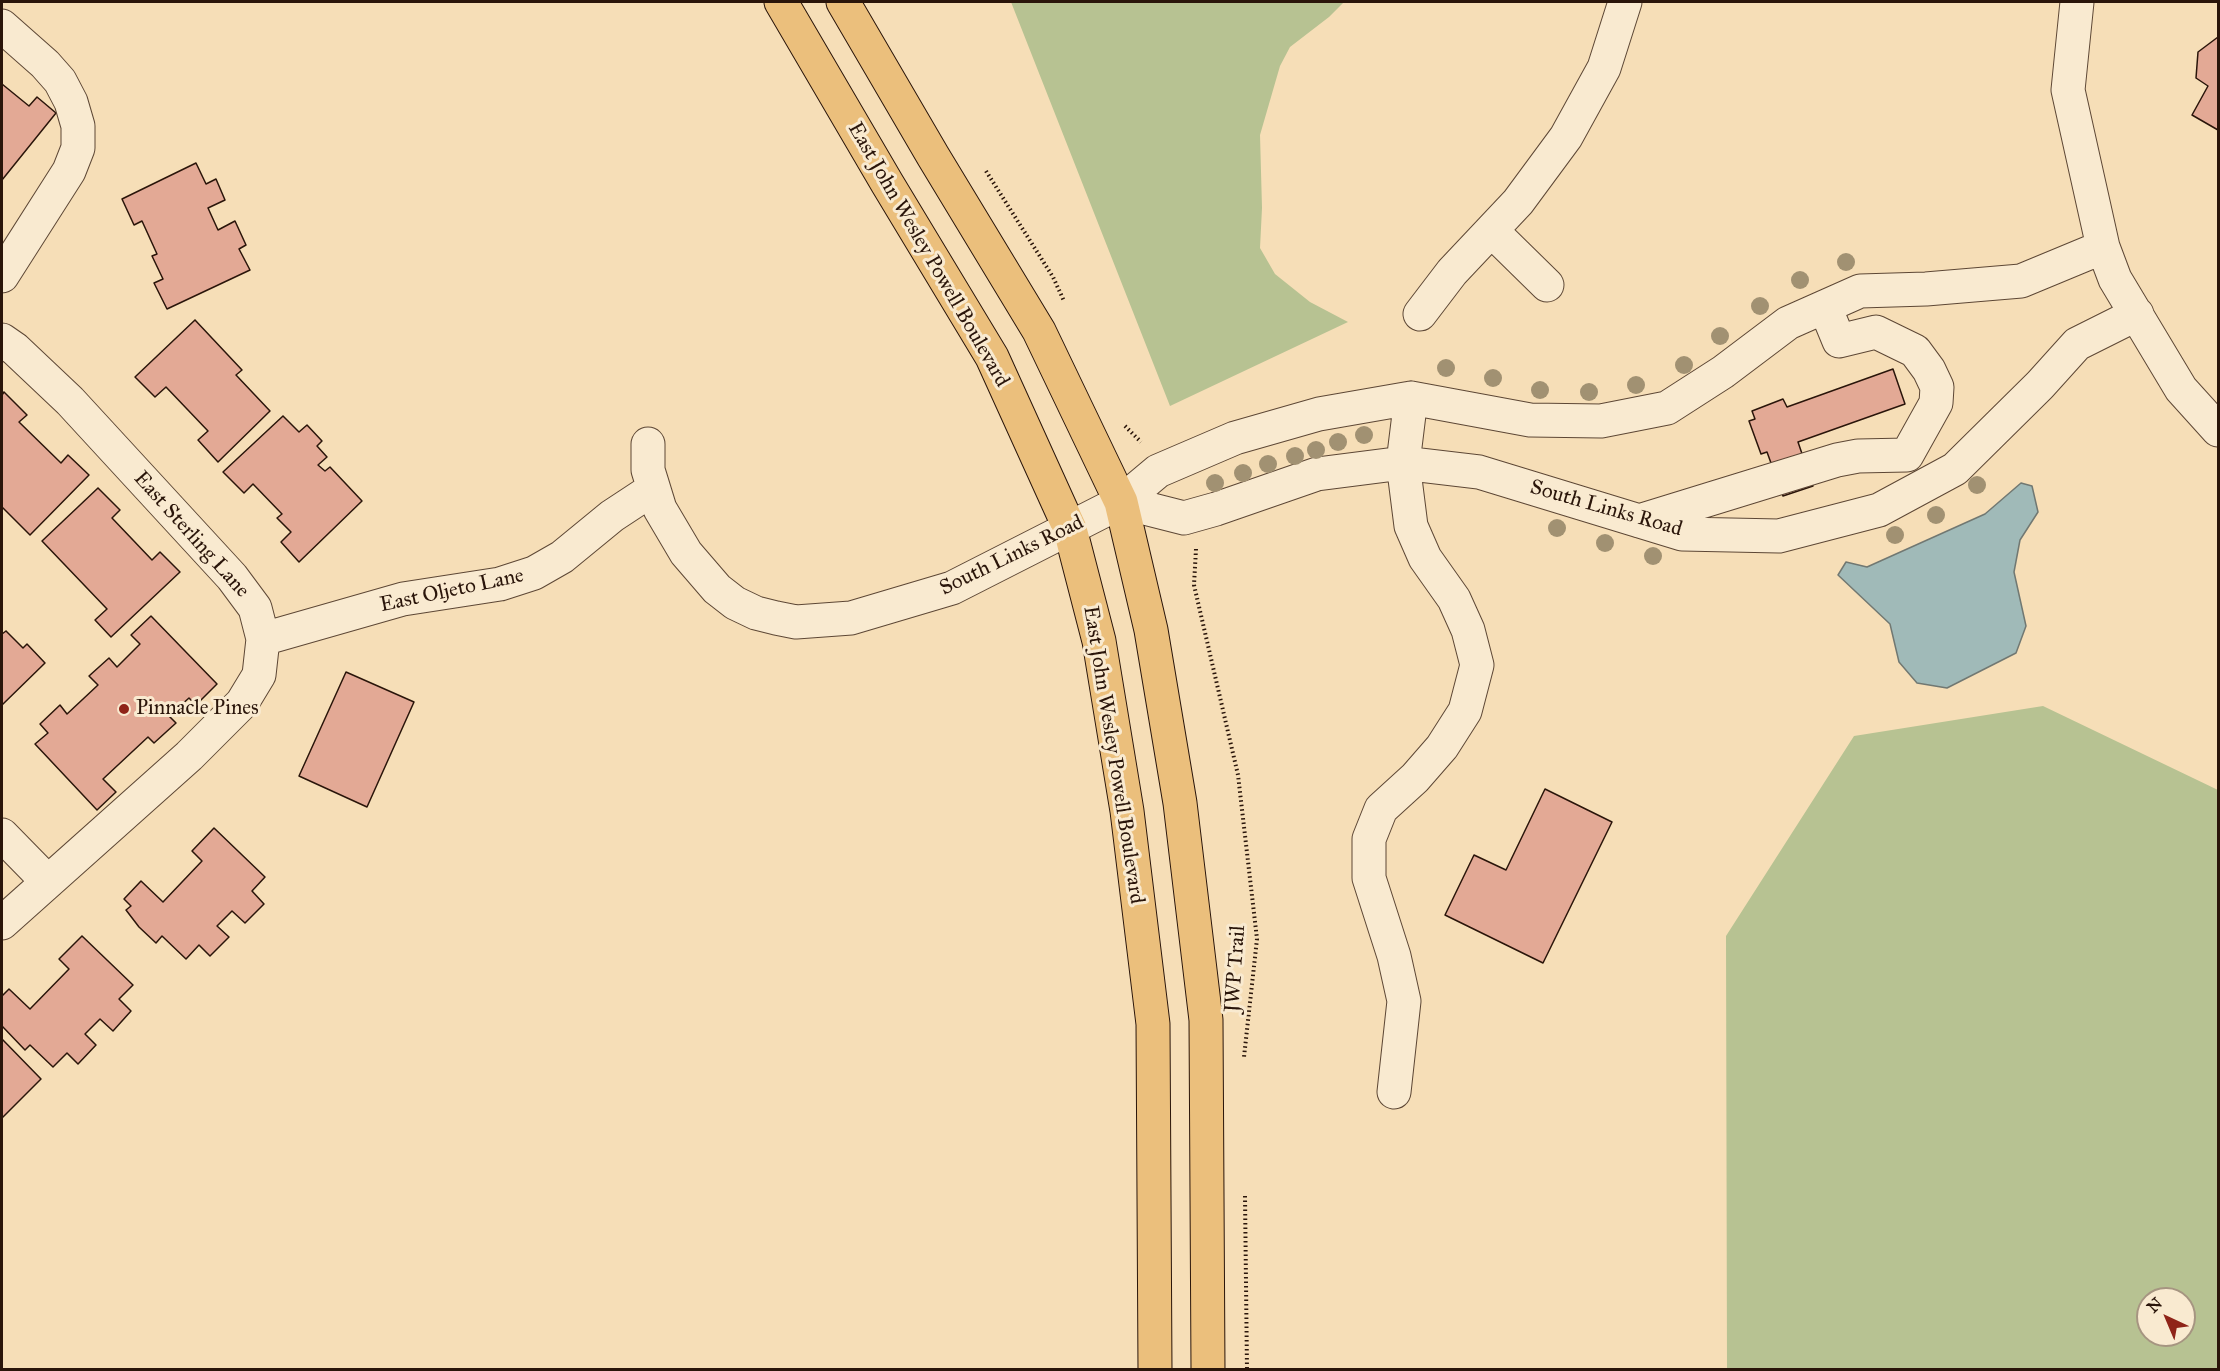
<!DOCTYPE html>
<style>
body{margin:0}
#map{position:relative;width:2220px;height:1371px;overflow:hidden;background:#f6deb7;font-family:"IM FELL Great Primer",serif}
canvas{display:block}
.frame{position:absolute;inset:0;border:3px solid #2a150a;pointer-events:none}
.north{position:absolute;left:2136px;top:1287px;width:60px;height:60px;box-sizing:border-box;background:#f9ead0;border:2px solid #a69581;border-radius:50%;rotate:316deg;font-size:16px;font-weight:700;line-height:24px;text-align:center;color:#2a150a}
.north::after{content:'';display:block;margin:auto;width:21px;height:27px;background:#8f2418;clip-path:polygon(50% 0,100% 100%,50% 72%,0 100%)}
</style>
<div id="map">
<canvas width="2220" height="1371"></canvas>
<div class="frame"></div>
<div class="north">N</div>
</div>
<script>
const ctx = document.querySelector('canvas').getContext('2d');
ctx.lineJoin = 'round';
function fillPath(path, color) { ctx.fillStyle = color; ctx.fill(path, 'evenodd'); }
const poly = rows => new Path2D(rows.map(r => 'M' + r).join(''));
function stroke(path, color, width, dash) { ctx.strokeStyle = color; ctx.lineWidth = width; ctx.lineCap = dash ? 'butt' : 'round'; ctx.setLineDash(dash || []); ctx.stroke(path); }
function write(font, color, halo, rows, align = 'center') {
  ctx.font = font + ' "IM FELL Great Primer",serif'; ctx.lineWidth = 6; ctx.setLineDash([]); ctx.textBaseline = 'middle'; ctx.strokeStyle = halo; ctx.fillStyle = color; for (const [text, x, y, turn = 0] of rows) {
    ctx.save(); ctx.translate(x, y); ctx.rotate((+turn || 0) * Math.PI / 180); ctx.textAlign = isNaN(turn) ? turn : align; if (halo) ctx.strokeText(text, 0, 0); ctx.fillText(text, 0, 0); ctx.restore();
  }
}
fillPath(poly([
 [1011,2,1344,2,1329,17,1290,47,1280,66,1260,135,1262,208,1260,248,1275,274,1310,302,1348,322,1170,406],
 [2043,706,2218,790,2218,1369,1727,1369,1726,936,1854,736],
 [2148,1299,2184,1299,2184,1335,2148,1335]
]), '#b7c292');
const water = poly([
 [2021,483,2032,486,2038,512,2020,540,2014,572,2026,626,2016,653,1947,688,1917,683,1899,662,1890,624,1838,575,1846,562,1867,567,1985,514,2021,483]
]);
fillPath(water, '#a0bab8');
stroke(water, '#717872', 1.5);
const building = poly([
 [2218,37,2218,130,2192,115,2208,86,2196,78,2198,52,2218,37],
 [2,84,29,106,37,97,56,113,2,180,2,84],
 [196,163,206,184,216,179,225,200,208,208,218,230,235,221,246,245,239,249,250,270,167,309,154,283,163,279,152,256,157,254,142,221,134,225,122,199,196,163],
 [195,320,242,370,236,375,270,411,218,462,198,440,208,431,166,387,155,397,135,377,195,320],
 [1893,369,1905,404,1798,442,1813,486,1783,496,1767,452,1761,454,1749,421,1755,419,1752,411,1783,399,1787,407,1893,369],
 [4,392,27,415,19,422,61,463,68,455,89,475,30,535,2,507,2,395,4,392],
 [283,416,299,432,307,425,322,441,317,446,327,457,318,465,325,471,330,467,362,501,299,562,281,542,291,532,277,518,282,514,253,484,244,493,223,472,283,416],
 [98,488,120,510,112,518,152,560,160,552,180,572,111,637,95,620,107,609,42,541,98,488],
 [151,616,217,684,196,705,189,698,169,716,176,723,154,743,148,737,103,779,116,792,97,810,35,744,48,733,40,724,60,705,67,714,98,685,89,676,109,658,117,667,140,644,131,635,151,616],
 [6,631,23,648,27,644,45,663,2,705,2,634,6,631],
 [346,672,414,702,367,807,299,776,346,672],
 [1545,789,1612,822,1543,963,1445,915,1474,855,1506,870,1545,789],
 [214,828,265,877,252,891,264,904,245,923,232,911,217,926,229,937,210,956,199,945,186,959,162,936,156,943,139,927,126,910,131,906,124,899,141,881,163,902,202,861,192,851,214,828],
 [82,936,133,985,119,999,131,1011,113,1031,100,1019,85,1034,96,1045,78,1064,67,1053,53,1067,30,1045,25,1050,2,1026,2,996,9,989,30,1009,69,969,59,959,82,936],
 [2,1039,41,1079,2,1118,2,1039]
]);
fillPath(building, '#e3a995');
stroke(building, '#2a150a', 1.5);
const minor = poly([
 [2077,2,2068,90,2103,247,2115,279,2181,389,2218,430],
 [2,26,45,64,60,81,71,102,78,126,78,148,69,171,2,276],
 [1492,231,1547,285],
 [1825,307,1839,341,1876,332,1915,351,1929,370,1937,387,1936,403,1907,455],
 [1420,314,1452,272,1518,202,1566,137,1604,68,1625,2],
 [2,340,15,349,70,401,232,577,255,608,263,639,259,675,242,703,189,756,2,923],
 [648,444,648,470,660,509,686,553,717,589,735,603,756,613,776,618,796,622,851,618,952,588,1121,502,1158,471,1235,438,1319,414,1411,398,1530,420,1601,421,1667,408,1723,372,1788,323,1860,291,1926,289,2021,281,2103,247],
 [1121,502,1184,518,1216,509,1317,474,1403,463,1479,472,1682,534,1779,536,1879,510,1955,469,2040,385,2077,344,2137,314],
 [1639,521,1837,460,1858,456,1907,455],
 [263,639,403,599,500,584,534,573,562,557,612,516,653,489],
 [2,835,48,882],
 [1394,1092,1404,1001,1394,956,1369,878,1369,839,1381,809,1415,778,1442,747,1465,711,1477,665,1468,630,1454,599,1425,558,1411,526,1403,463,1411,398]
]);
const major = poly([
 [781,2,887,183,992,357,1070,529,1099,641,1127,811,1153,1024,1155,1370],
 [843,2,933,156,1039,331,1121,502,1151,630,1180,803,1206,1020,1208,1370]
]);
stroke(minor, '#5d4735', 35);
stroke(major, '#2a150a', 35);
stroke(poly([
 [986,171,1053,277,1064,301],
 [1125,426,1141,442],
 [1196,549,1194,585,1238,775,1257,939,1244,1057],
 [1245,1196,1247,1370]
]), '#2a150a', 4, [1.5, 3]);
stroke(minor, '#f9ead0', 33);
stroke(major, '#ebbf7c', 33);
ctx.fillStyle = '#a19172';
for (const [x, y] of [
 [1846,262],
 [1800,280],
 [1760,306],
 [1720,336],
 [1684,365],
 [1446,368],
 [1493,378],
 [1636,385],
 [1540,390],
 [1589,392],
 [1364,435],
 [1338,442],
 [1316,450],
 [1295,456],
 [1268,464],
 [1243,473],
 [1215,483],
 [1977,485],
 [1936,515],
 [1557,528],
 [1895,535],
 [1605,543],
 [1653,556]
]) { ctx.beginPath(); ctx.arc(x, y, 9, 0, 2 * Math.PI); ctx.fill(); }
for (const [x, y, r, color] of [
 [124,709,6,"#8f2418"]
]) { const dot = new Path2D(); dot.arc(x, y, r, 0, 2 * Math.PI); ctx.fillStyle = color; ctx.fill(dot); stroke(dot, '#f9ead0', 2); }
write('21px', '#2a150a', '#f9ead0', [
 ["East John Wesley Powell Boulevard",928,255,60],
 ["South Links Road",1606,509,16],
 ["East Sterling Lane",191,535,48],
 ["South Links Road",1012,556,-26],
 ["East Oljeto Lane",452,591,-12],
 ["East John Wesley Powell Boulevard",1113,755,81],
 ["JWP Trail",1236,969,-86]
]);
write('21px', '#2a150a', '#f9ead0', [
 ["Pinnacle Pines",136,709]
], 'left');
</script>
